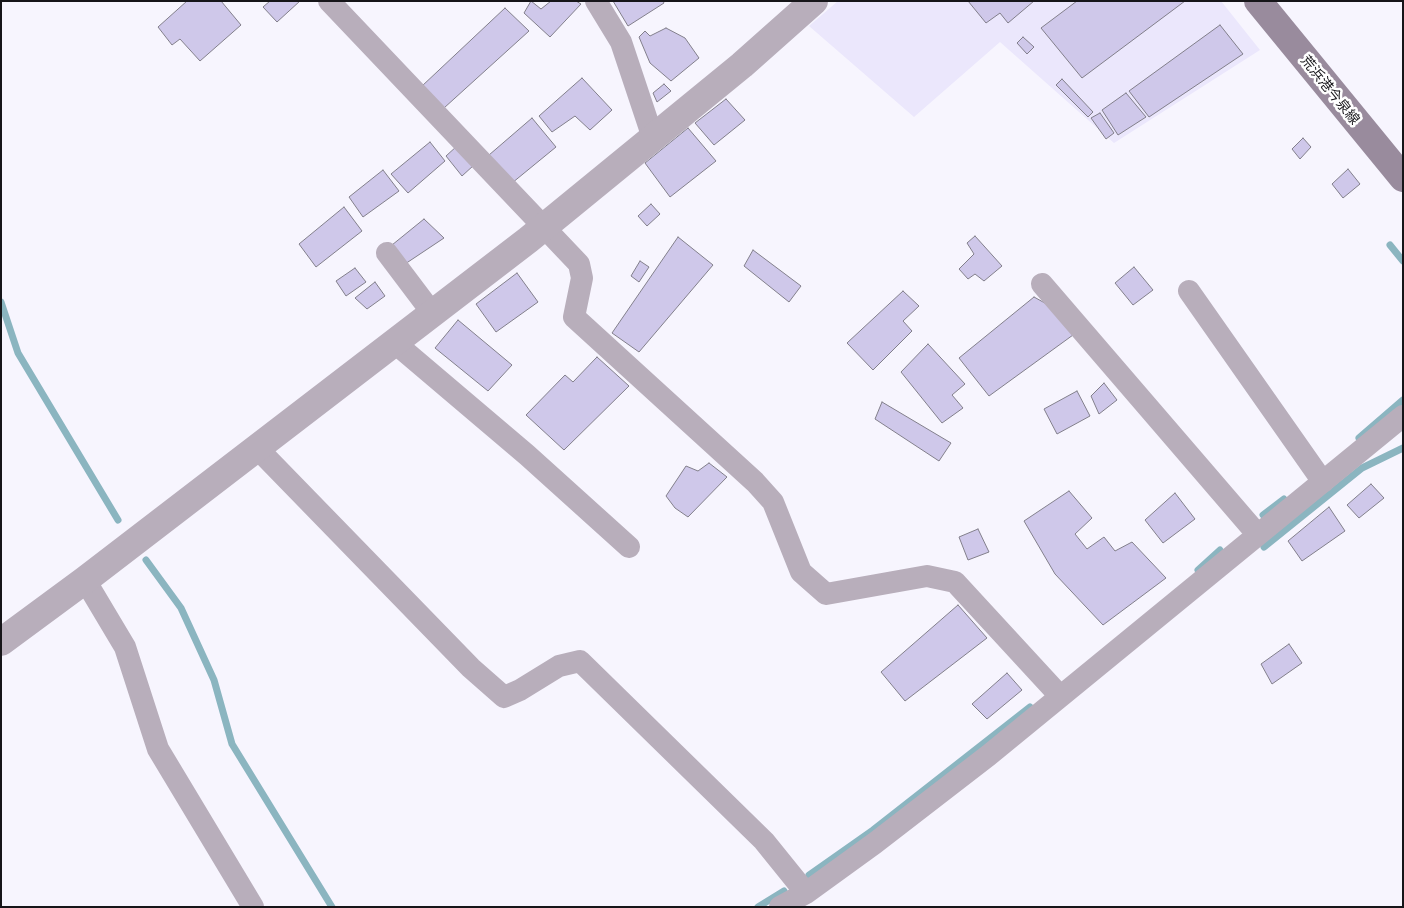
<!DOCTYPE html>
<meta charset="utf-8">
<style>
body{margin:0}
#map{position:relative;width:1404px;height:908px;overflow:hidden;background:#f7f5fe;font-family:"Asap Condensed",sans-serif}
canvas{display:block}
.frame{position:absolute;inset:0;border:2px solid #161519;pointer-events:none}
</style>
<div id="map">
<canvas width="1404" height="908"></canvas>
<div class="frame"></div>
</div>
<script>
const ctx = document.querySelector('canvas').getContext('2d');
ctx.lineJoin = 'round';
function fillPath(path, color) { ctx.fillStyle = color; ctx.fill(path, 'evenodd'); }
const poly = rows => new Path2D(rows.map(r => 'M' + r).join(''));
function stroke(path, color, width, dash) { ctx.strokeStyle = color; ctx.lineWidth = width; ctx.lineCap = dash ? 'butt' : 'round'; ctx.setLineDash(dash || []); ctx.stroke(path); }
function write(font, color, halo, rows, align = 'center') {
  ctx.font = font + ' "Asap Condensed","Noto Sans JP",sans-serif'; ctx.lineWidth = 5; ctx.setLineDash([]); ctx.textBaseline = 'middle'; ctx.strokeStyle = halo; ctx.fillStyle = color; for (const [text, x, y, turn = 0] of rows) {
    ctx.save(); ctx.translate(x, y); ctx.rotate((+turn || 0) * Math.PI / 180); ctx.textAlign = isNaN(turn) ? turn : align; if (halo) ctx.strokeText(text, 0, 0); ctx.fillText(text, 0, 0); ctx.restore();
  }
}
fillPath(poly([
 [838,1,1221,1,1260,50,1114,143,1000,42,914,117,809,26]
]), '#ebe7fc');
stroke(poly([
 [1390,245,1403,261],
 [1,302,18,353,118,520],
 [1359,438,1403,400],
 [1263,515,1284,499],
 [1264,547,1362,468,1403,448],
 [146,560,181,608,214,680,232,744,332,907],
 [1198,570,1220,550],
 [809,875,873,830,1030,707],
 [758,907,784,891]
]), '#8bb5c0', 7);
const building = poly([
 [187,1,221,1,241,25,200,61,180,39,172,45,158,27,187,1],
 [270,1,300,1,277,22,263,7,270,1],
 [531,1,541,9,551,1,576,1,581,4,550,37,524,13,531,1],
 [613,1,663,1,664,3,628,26,613,1],
 [968,1,1034,1,1008,23,1000,13,986,23,968,1],
 [1077,1,1185,1,1082,78,1041,28,1077,1],
 [505,8,529,31,444,108,422,86,505,8],
 [1220,25,1243,54,1149,117,1129,91,1220,25],
 [666,28,685,38,699,58,671,81,650,63,639,37,645,31,650,36,666,28],
 [1023,37,1034,47,1027,54,1017,43,1023,37],
 [582,78,612,110,590,130,575,116,552,132,539,116,582,78],
 [1062,79,1093,112,1088,117,1056,85,1062,79],
 [664,84,671,91,657,102,653,93,664,84],
 [1126,93,1146,117,1118,135,1102,110,1126,93],
 [726,99,745,120,714,145,695,123,726,99],
 [1100,113,1114,133,1106,139,1091,118,1100,113],
 [532,118,556,147,512,183,489,155,532,118],
 [688,128,716,161,670,197,645,163,688,128],
 [1303,138,1311,147,1300,159,1292,149,1303,138],
 [430,142,445,161,408,193,391,174,430,142],
 [457,146,474,165,462,176,446,156,457,146],
 [1348,169,1360,184,1343,198,1332,184,1348,169],
 [383,170,399,191,363,217,349,197,383,170],
 [651,204,660,214,647,226,638,216,651,204],
 [344,207,362,231,316,267,299,244,344,207],
 [424,219,444,238,405,264,392,245,424,219],
 [975,236,1002,266,984,281,975,274,968,279,959,269,974,254,967,243,975,236],
 [678,237,713,265,639,352,612,333,678,237],
 [753,250,801,286,789,302,744,266,753,250],
 [640,261,649,267,639,282,631,276,640,261],
 [1134,267,1153,290,1133,305,1115,283,1134,267],
 [355,268,366,282,346,296,336,281,355,268],
 [517,273,538,302,496,332,476,304,517,273],
 [375,282,385,296,367,309,355,298,375,282],
 [903,291,919,306,903,321,912,331,873,370,847,343,903,291],
 [1034,297,1052,307,1073,335,989,396,959,358,1034,297],
 [458,320,512,365,488,391,435,348,458,320],
 [928,344,965,384,952,395,963,408,942,423,901,372,928,344],
 [597,357,629,386,564,450,526,415,565,375,573,382,597,357],
 [1104,383,1117,400,1099,414,1091,396,1104,383],
 [1077,391,1090,416,1057,434,1044,409,1077,391],
 [882,402,951,443,939,461,875,419,882,402],
 [709,463,727,477,688,517,675,508,666,496,686,466,698,471,709,463],
 [1371,484,1384,498,1359,518,1347,505,1371,484],
 [1069,491,1092,518,1075,534,1087,549,1104,537,1115,551,1132,542,1166,578,1103,625,1055,574,1024,521,1069,491],
 [1175,493,1195,519,1163,543,1145,520,1175,493],
 [1329,507,1345,531,1302,561,1288,541,1329,507],
 [978,529,989,552,968,560,959,537,978,529],
 [958,605,987,638,905,701,881,672,958,605],
 [1289,644,1302,663,1272,684,1261,664,1289,644],
 [1007,673,1022,690,987,719,972,704,1007,673]
]);
fillPath(building, '#cfc8ea');
stroke(building, '#827f8b', 1);
stroke(poly([
 [329,1,579,264,582,278,574,317,755,482,773,502,801,572,826,594,927,576,955,582,1060,696],
 [596,1,621,42,653,138],
 [387,253,433,314],
 [1042,284,1258,535],
 [1189,291,1323,482],
 [395,343,527,455,629,547],
 [256,447,471,668,504,697,520,690,559,666,580,661,764,841,806,893],
 [85,580,125,647,158,749,253,907],
 [780,907,806,893,875,843,989,755,1403,416]
]), '#b8aebb', 22);
stroke(poly([
 [1,642,85,580,528,240,742,65,814,1]
]), '#b8aebb', 28);
stroke(poly([
 [1258,1,1403,178]
]), '#998b9d', 28);
write('14px', '#161519', '#fff', [
 ["荒浜港今泉線",1330,90,51]
]);
</script>
